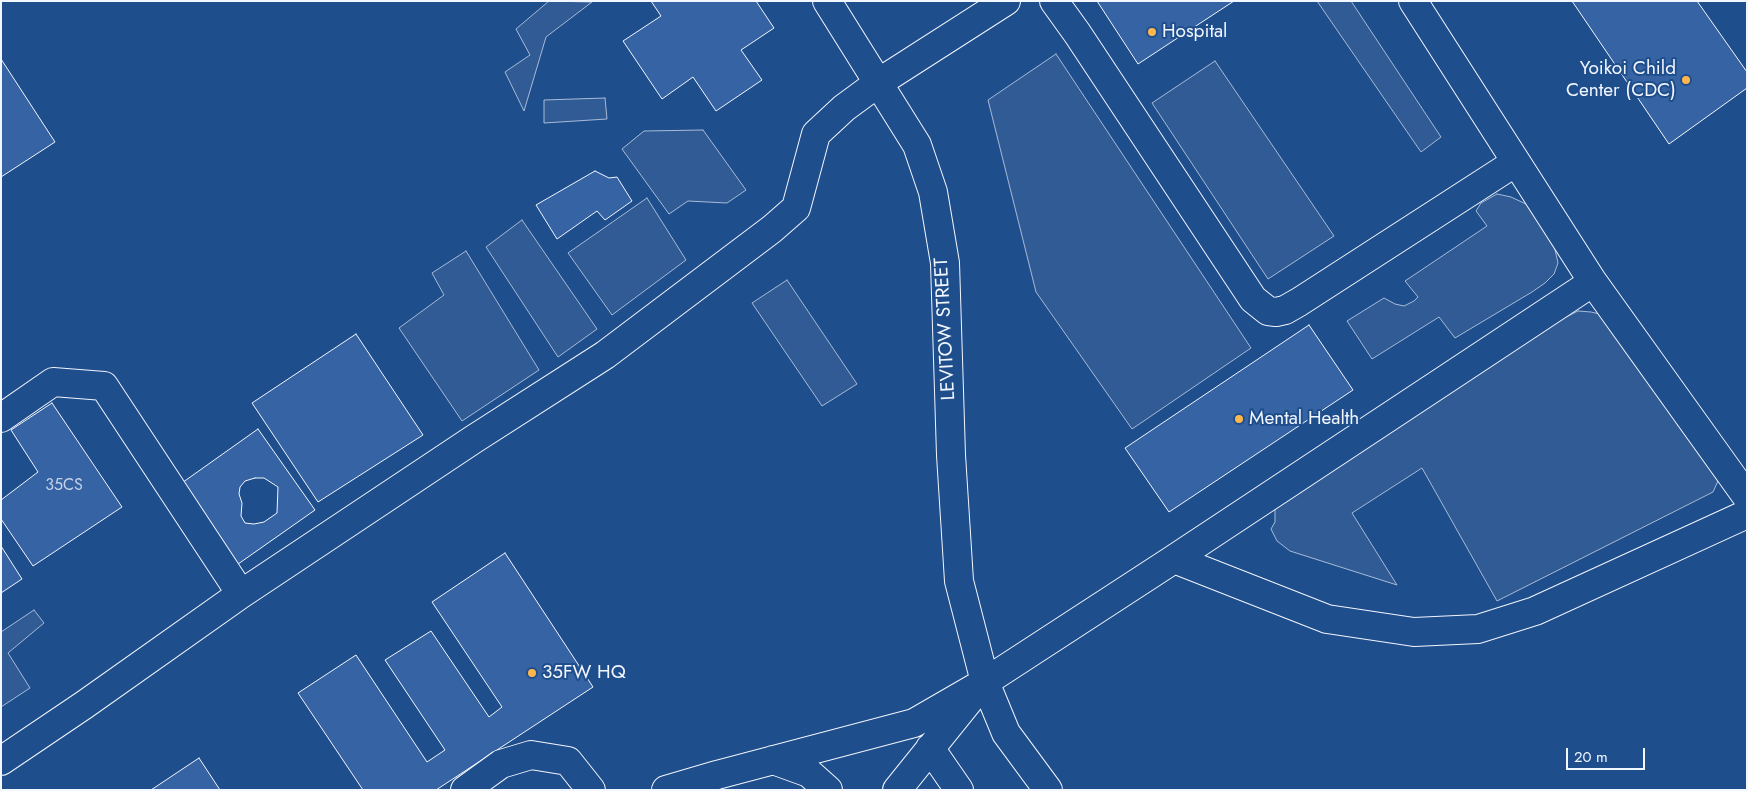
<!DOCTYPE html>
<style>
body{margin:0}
#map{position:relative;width:1748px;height:791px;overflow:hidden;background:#1f4e8c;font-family:Jost,sans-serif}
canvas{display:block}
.frame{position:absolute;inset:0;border:2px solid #f2f6ff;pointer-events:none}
.scale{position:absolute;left:1566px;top:748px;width:79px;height:22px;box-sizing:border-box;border:2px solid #f2f6ff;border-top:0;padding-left:6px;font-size:15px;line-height:18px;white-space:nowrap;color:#f2f6ff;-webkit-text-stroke:4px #1f4e8c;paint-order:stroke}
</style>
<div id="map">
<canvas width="1748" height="791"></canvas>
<div class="frame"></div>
<div class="scale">20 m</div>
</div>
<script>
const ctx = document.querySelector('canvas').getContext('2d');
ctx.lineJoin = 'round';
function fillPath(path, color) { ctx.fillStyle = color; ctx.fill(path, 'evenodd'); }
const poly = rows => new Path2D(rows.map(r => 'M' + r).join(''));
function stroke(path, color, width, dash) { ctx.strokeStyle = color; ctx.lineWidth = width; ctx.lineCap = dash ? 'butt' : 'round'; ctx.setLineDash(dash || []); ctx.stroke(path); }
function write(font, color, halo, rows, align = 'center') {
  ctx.font = font + ' Jost,sans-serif'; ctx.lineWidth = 4; ctx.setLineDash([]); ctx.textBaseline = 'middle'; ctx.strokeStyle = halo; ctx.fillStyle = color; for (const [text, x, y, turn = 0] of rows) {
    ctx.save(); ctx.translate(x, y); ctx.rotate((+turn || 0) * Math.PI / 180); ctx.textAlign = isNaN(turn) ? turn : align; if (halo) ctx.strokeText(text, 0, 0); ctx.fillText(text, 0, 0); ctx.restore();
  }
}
const built = poly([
 [549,1,592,2,546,37,524,111,505,72,530,55,516,29,549,1],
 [1317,1,1351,1,1441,137,1421,152,1317,1],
 [1056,54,1251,348,1132,429,1036,292,988,100,1056,54],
 [1215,61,1334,236,1268,279,1152,103,1215,61],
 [605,98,607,119,544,123,544,100,605,98],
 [703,130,746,190,727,203,688,201,669,214,622,149,644,131,703,130],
 [1497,194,1511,197,1526,204,1542,221,1554,245,1558,263,1554,274,1545,283,1532,292,1455,338,1439,317,1372,359,1347,321,1384,298,1395,304,1404,306,1414,301,1418,297,1405,281,1487,226,1476,211,1481,203,1497,194],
 [647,198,686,260,612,315,568,253,647,198],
 [522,220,597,329,558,357,486,247,522,220],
 [466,251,539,370,462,421,399,328,444,295,432,273,466,251],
 [787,280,857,384,822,406,752,303,787,280],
 [1578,311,1591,312,1604,315,1613,326,1718,481,1713,492,1497,601,1422,468,1352,513,1397,585,1290,551,1277,541,1271,529,1275,522,1275,509,1293,495,1564,318,1578,311],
 [34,610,44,623,8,653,30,688,1,707,1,632,34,610]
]);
fillPath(built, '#305b95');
stroke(built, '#a8bbd7', 1);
const building = poly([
 [651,1,756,1,774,28,741,50,762,80,716,111,693,77,662,99,623,41,661,16,651,1],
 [1097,1,1234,1,1138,64,1097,1],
 [1572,1,1697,1,1747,72,1747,88,1669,144,1572,1],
 [1,59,55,142,1,177,1,59],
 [595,171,609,178,617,177,632,201,605,220,597,211,557,239,536,205,595,171],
 [1309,325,1353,390,1169,512,1125,448,1309,325],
 [356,334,423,435,318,502,252,403,356,334],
 [52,403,122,507,33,566,1,519,1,500,38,472,11,430,52,403],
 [258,429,315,510,231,569,179,485,258,429],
 [255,478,264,478,278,487,277,513,264,522,254,524,245,523,241,516,242,503,239,494,240,487,245,481,255,478],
 [1,546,22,579,1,593,1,546],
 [505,553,593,687,436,790,363,790,298,693,356,655,427,762,445,750,385,660,431,631,489,717,502,707,432,602,505,553],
 [199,758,220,790,151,790,199,758]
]);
fillPath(building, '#3563a3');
stroke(building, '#f2f6ff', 1);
const minor = poly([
 [827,1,917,145,933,192,945,263,951,455,959,581,985,682,1006,733,1048,790],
 [1054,1,1077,33,1253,299,1268,311,1276,312,1285,310,1299,302,1516,162],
 [1413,1,1593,282,1747,497],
 [1,418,53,382,104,386,241,594],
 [1174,559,1593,282],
 [930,748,959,790],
 [773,760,809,773,828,790],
 [1,761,84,705,241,594,474,439,605,355,772,229,796,208,816,134,844,108,878,83,1006,1],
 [465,790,501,764,531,755,568,761,591,790],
 [666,790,717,775,914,723,985,682,1174,559,1327,619,1414,632,1478,629,1535,611,1747,514],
 [897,790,971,698]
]);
stroke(minor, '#f2f6ff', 30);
stroke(minor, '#1f4e8c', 28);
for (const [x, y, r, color] of [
 [1152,32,5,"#ffb74d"],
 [1686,80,5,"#ffb74d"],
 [1239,419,5,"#ffb74d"],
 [532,673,5,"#ffb74d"]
]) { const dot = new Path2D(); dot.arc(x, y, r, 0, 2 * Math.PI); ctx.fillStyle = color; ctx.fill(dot); stroke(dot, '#1f4e8c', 2); }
write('16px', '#c3d1e8', null, [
 ["35CS",64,486]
]);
write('19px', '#f2f6ff', '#1f4e8c', [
 ["Hospital",1162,32],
 ["Yoikoi Child",1676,69,"right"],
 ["Center (CDC)",1676,91,"right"],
 ["Mental Health",1249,419],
 ["35FW HQ",542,673]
], 'left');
write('19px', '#f2f6ff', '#1f4e8c', [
 ["LEVITOW STREET",946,329,-93]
]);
</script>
